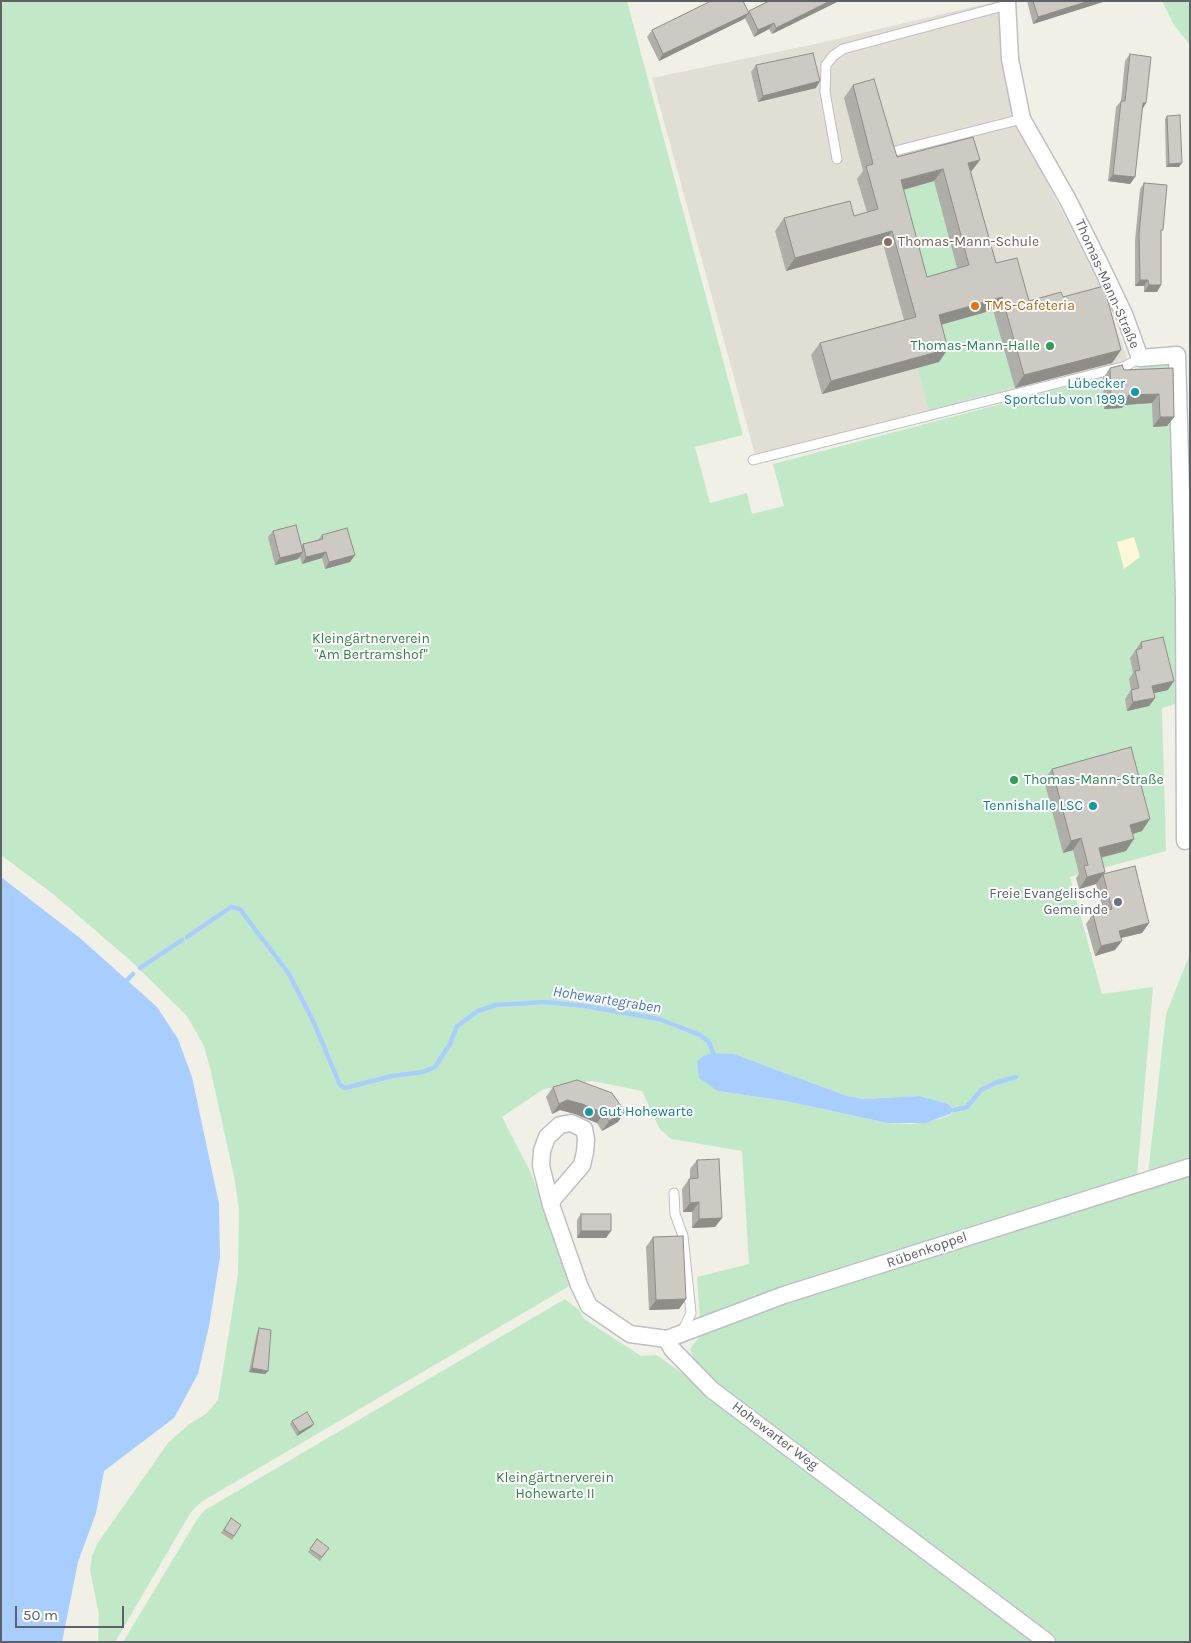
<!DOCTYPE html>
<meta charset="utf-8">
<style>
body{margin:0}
#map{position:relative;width:1191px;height:1643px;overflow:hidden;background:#f1f0e6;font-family:Karla,sans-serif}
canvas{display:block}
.frame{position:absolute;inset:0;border:2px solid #5e6167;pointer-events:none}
.scale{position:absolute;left:15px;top:1606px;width:109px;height:22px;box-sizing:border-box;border:2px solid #5e6167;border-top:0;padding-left:6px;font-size:15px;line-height:18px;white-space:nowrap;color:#5e6167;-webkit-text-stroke:4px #fff;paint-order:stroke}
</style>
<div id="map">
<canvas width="1191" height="1643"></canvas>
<div class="frame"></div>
<div class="scale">50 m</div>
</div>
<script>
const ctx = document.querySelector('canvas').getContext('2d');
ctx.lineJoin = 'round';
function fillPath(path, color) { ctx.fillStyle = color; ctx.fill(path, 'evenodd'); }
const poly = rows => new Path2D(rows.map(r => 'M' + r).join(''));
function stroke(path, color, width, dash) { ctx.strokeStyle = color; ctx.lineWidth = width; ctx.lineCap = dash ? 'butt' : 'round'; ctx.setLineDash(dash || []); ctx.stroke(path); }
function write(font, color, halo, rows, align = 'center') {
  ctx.font = font + ' Karla,sans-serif'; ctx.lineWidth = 4; ctx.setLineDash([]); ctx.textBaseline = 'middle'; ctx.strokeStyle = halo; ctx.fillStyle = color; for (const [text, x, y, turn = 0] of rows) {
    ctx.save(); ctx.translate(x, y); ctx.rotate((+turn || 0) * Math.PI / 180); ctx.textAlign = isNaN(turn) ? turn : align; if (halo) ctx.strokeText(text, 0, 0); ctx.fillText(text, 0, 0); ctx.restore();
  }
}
fillPath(poly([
 [998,1,1003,59,1012,115,1100,284,1128,360,1113,366,755,454,652,78,820,43]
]), '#e1dfd4');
fillPath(poly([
 [1,1,627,1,743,435,695,447,710,503,747,493,752,514,784,506,773,464,1134,369,1165,361,1170,365,1179,703,1162,708,1166,851,1070,877,1102,994,1153,987,1137,1177,700,1321,697,1277,749,1264,742,1151,671,1139,659,1128,642,1091,592,1081,544,1089,502,1117,531,1173,571,1285,201,1502,191,1512,115,1642,98,1642,99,1615,90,1570,92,1556,97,1544,168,1443,188,1425,207,1413,218,1400,238,1275,239,1211,235,1181,211,1072,204,1046,187,1016,132,962,53,894,1,855],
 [713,1053,734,1054,847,1096,863,1099,920,1096,948,1104,954,1110,950,1115,940,1119,912,1124,888,1123,785,1101,718,1091],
 [1162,1,1190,1,1190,45,1174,25],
 [934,181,960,278,918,289,892,193],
 [993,310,1015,387,929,410,917,368,930,328],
 [1190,954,1190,1161,1148,1174,1166,1014],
 [1190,1174,1190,1642,1058,1642,699,1372,690,1349,704,1331,779,1302],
 [565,1299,579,1310,584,1319,641,1356,657,1355,779,1444,1040,1642,123,1642,198,1518,205,1510]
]), '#c2e9c7');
fillPath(poly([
 [1134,537,1140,557,1124,569,1117,542]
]), '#fcf8d6');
fillPath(poly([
 [1,877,80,938,157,1007,178,1039,192,1077,219,1204,220,1257,209,1326,198,1374,174,1418,104,1471,96,1513,78,1562,62,1642,1,1642],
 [713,1053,734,1054,847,1096,863,1099,920,1096,948,1104,954,1110,950,1114,926,1123,888,1123,785,1101,718,1091,699,1078,697,1062,703,1056]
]), '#a8ceff');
stroke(poly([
 [187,937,231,907,240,909,263,940],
 [265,942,289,974,314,1023,340,1085,345,1088,392,1076,423,1072,435,1067,450,1044,457,1026],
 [140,968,182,940],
 [127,980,133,974],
 [460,1024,478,1011,496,1005,545,1002,585,1006,659,1019,700,1035,709,1042,713,1053],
 [954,1110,967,1107,981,1090,995,1083,1016,1077]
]), '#a8ceff', 4.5);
const service = poly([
 [895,151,1022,119],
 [837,159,825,92,826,65,833,56,843,49,1007,5],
 [753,460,1126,366,1140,358],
 [674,1193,675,1214,683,1236,691,1313,682,1332]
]);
const minor = poly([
 [1007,1,1010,59,1022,119,1068,200,1101,266,1124,314,1140,358,1177,355,1184,597,1185,841],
 [551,1205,541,1166,542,1151,547,1137,560,1125,571,1123,584,1129,586,1139,585,1152,582,1165,553,1199,551,1205,579,1285,589,1306,630,1334,667,1339,784,1295,1190,1167],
 [667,1339,672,1349,712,1390,1047,1642]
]);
stroke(service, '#bebfc5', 11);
stroke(minor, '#bebfc5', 19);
stroke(service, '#fff', 9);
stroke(minor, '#fff', 16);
fillPath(poly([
 [769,1,839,1,772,34,769,29,754,37,745,18,744,19,659,61,647,37,652,30,748,12],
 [1027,1,1106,1,1033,24],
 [1130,54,1142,110,1135,177,1130,184,1108,181,1116,107,1121,101,1125,61],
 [756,65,816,88,758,102,751,72],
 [853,85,897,157,971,172,996,263,1029,301,1063,297,1121,350,1112,363,1015,388,993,310,942,324,939,362,822,394,811,355,820,343,904,320,883,244,786,271,775,231,784,218,854,216,867,212,857,179,863,171,844,98],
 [934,181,957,268,927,277,903,190],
 [1167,116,1179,167,1166,167,1165,119],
 [1144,183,1161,233,1161,285,1157,292,1144,292,1144,286,1135,286,1135,240,1140,189],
 [1110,368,1124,370,1173,368,1174,417,1167,426,1153,427,1152,403,1124,405,1122,408,1104,409,1103,378],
 [273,531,301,546,303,544,318,540,322,535,355,555,350,562,325,569,322,558,302,564,300,557,298,559,275,565,268,537],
 [1141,642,1168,690,1154,693,1155,698,1149,706,1127,711,1125,699,1131,690,1129,679,1133,673,1130,658],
 [1052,769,1142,831,1133,834,1126,851,1101,858,1103,874,1149,923,1142,933,1121,938,1115,950,1095,956,1086,924,1093,914,1104,912,1096,884,1079,889,1076,878,1079,874,1073,850,1063,853,1044,780],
 [577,1080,618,1122,602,1131,597,1123,575,1114,560,1110,552,1114,546,1097,553,1087],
 [697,1160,722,1218,715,1227,692,1228,692,1212,683,1212,682,1189,689,1179,690,1179,690,1169],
 [581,1214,606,1238,577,1238,577,1220],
 [653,1237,686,1299,679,1309,649,1310,646,1247],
 [259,1328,268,1371,265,1374,249,1372,257,1332],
 [292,1421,314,1424,311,1427,297,1436,290,1424],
 [231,1518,241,1525,232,1540,221,1533],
 [317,1539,329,1548,320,1561,308,1552]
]), '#afaea8');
fillPath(poly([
 [830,1,839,1,772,34,776,28],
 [1089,1,1106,1,1033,24,1038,17],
 [749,13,744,19,659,61,663,54],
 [774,23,769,29,754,37,758,30],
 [820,81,816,88,758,102,763,96],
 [1143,103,1146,103,1142,110],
 [980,160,971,172,968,163],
 [1182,163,1179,167,1166,167,1169,164],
 [943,169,934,181,892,193,901,180],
 [1113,175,1135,177,1130,184,1108,181],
 [892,231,883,244,786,271,795,258],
 [1140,280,1148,280,1144,286,1135,286],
 [1149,285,1161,285,1157,292,1144,292],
 [1002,297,993,310,930,328,939,315],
 [948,349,939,362,822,394,831,381],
 [1121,350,1112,363,1015,388,1024,375],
 [1159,394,1152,403,1124,405,1122,408,1104,409,1111,399,1128,395],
 [1160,417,1174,417,1167,426,1153,427],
 [303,552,298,559,275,565,280,558],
 [326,552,322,558,302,564,306,557],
 [355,555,350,562,325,569,329,562],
 [1174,681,1168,690,1146,695,1152,686],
 [1155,698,1149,706,1127,711,1133,702],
 [1150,819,1142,831,1122,837,1130,825],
 [1081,838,1073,850,1063,853,1071,841],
 [1134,839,1126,851,1090,860,1099,848],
 [1105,872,1096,884,1079,889,1087,877],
 [1149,923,1142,933,1112,940,1119,931],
 [1122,941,1115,950,1095,956,1101,946],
 [567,1100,582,1104,604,1113,597,1123,575,1114,560,1110,552,1114,559,1104],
 [625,1112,618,1122,602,1131,609,1121],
 [699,1202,692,1212,683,1212,690,1203],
 [722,1218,715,1227,692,1228,699,1219],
 [581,1231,611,1231,606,1238,577,1238],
 [686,1299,679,1309,649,1310,656,1300],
 [252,1368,268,1371,265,1374,249,1372],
 [314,1424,311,1427,297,1436,299,1432]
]), '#8f8d88');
const building = poly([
 [711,1,743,1,749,13,663,54,652,30,711,1],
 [769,1,830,1,776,28,774,23,758,30,749,11,769,1],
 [1033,1,1089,1,1038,17,1033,1],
 [813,53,820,81,763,96,756,65,813,53],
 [1130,54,1151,57,1146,103,1143,103,1135,177,1113,175,1121,101,1125,101,1130,54],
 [874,79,897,157,973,137,980,160,968,163,996,263,1017,258,1029,301,1061,292,1063,297,1104,286,1121,350,1024,375,1002,297,939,315,948,349,831,381,820,343,916,317,892,231,795,258,784,218,850,201,854,216,878,209,866,166,873,164,853,85,874,79],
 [943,169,969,265,927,277,901,180,943,169],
 [1180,115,1182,163,1169,164,1167,116,1180,115],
 [1144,183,1167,185,1163,230,1161,230,1161,285,1149,285,1148,280,1140,280,1139,234,1144,183],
 [1122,365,1124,370,1173,368,1174,417,1160,417,1159,394,1128,395,1128,398,1111,399,1110,368,1122,365],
 [296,525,303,552,280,558,273,531,296,525],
 [347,528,355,555,329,562,326,552,306,557,303,544,323,539,322,535,347,528],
 [1163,637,1174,681,1152,686,1155,698,1133,702,1131,690,1139,688,1135,671,1140,670,1136,650,1142,648,1141,642,1163,637],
 [1131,747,1150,819,1130,825,1134,839,1099,848,1105,872,1087,877,1084,866,1088,865,1081,838,1071,841,1052,769,1131,747],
 [1135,866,1149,923,1119,931,1122,941,1101,946,1093,914,1112,909,1103,874,1135,866],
 [577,1080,612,1093,625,1112,609,1121,604,1113,582,1104,567,1100,559,1104,553,1087,577,1080],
 [719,1159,722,1218,699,1219,699,1202,690,1203,689,1179,698,1178,697,1160,719,1159],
 [581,1214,611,1214,611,1231,581,1231,581,1214],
 [683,1236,686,1299,656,1300,653,1237,683,1236],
 [259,1328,271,1330,268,1371,252,1368,259,1328],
 [307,1412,314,1424,299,1432,292,1421,307,1412],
 [231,1518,241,1525,234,1536,224,1530,231,1518],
 [317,1539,329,1548,322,1557,310,1549,317,1539]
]);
fillPath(building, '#cccac3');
stroke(building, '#8f8d88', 1);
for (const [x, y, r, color] of [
 [888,242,5,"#8d6e63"],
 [975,306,5,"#e8710a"],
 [1050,346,5,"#2e9e5b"],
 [1135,392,5,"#0f9aa8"],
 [1014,780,5,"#2e9e5b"],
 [1093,806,5,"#0f9aa8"],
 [1118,902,5,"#6b7280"],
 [589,1112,5,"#0f9aa8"]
]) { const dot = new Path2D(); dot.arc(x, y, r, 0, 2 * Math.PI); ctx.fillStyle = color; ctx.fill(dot); stroke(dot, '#fff', 2); }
write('14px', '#785e54', '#fff', [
 ["Thomas-Mann-Schule",898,242]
], 'left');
write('14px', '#5e6167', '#fff', [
 ["Thomas-Mann-Straße",1107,284,66],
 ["Rübenkoppel",927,1250,-19],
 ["Hohewarter Weg",775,1436,37]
]);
write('14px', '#c56008', '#fff', [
 ["TMS-Cafeteria",985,306]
], 'left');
write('14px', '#27864d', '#fff', [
 ["Thomas-Mann-Halle",1040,346],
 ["Thomas-Mann-Straße",1024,780,"left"]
], 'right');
write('14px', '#0d838f', '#fff', [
 ["Lübecker",1125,384],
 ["Sportclub von 1999",1125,400],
 ["Tennishalle LSC",1083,806],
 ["Gut Hohewarte",599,1112,"left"]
], 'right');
write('14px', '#30833f', '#fff', [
 ["Kleingärtnerverein",371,639],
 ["\"Am Bertramshof\"",371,655],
 ["Kleingärtnerverein",555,1478],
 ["Hohewarte II",555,1494]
]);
write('14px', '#5b616d', '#fff', [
 ["Freie Evangelische",1108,894],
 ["Gemeinde",1108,910]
], 'right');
write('italic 15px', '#4474c9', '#fff', [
 ["Hohewartegraben",607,1000,9]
]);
</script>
